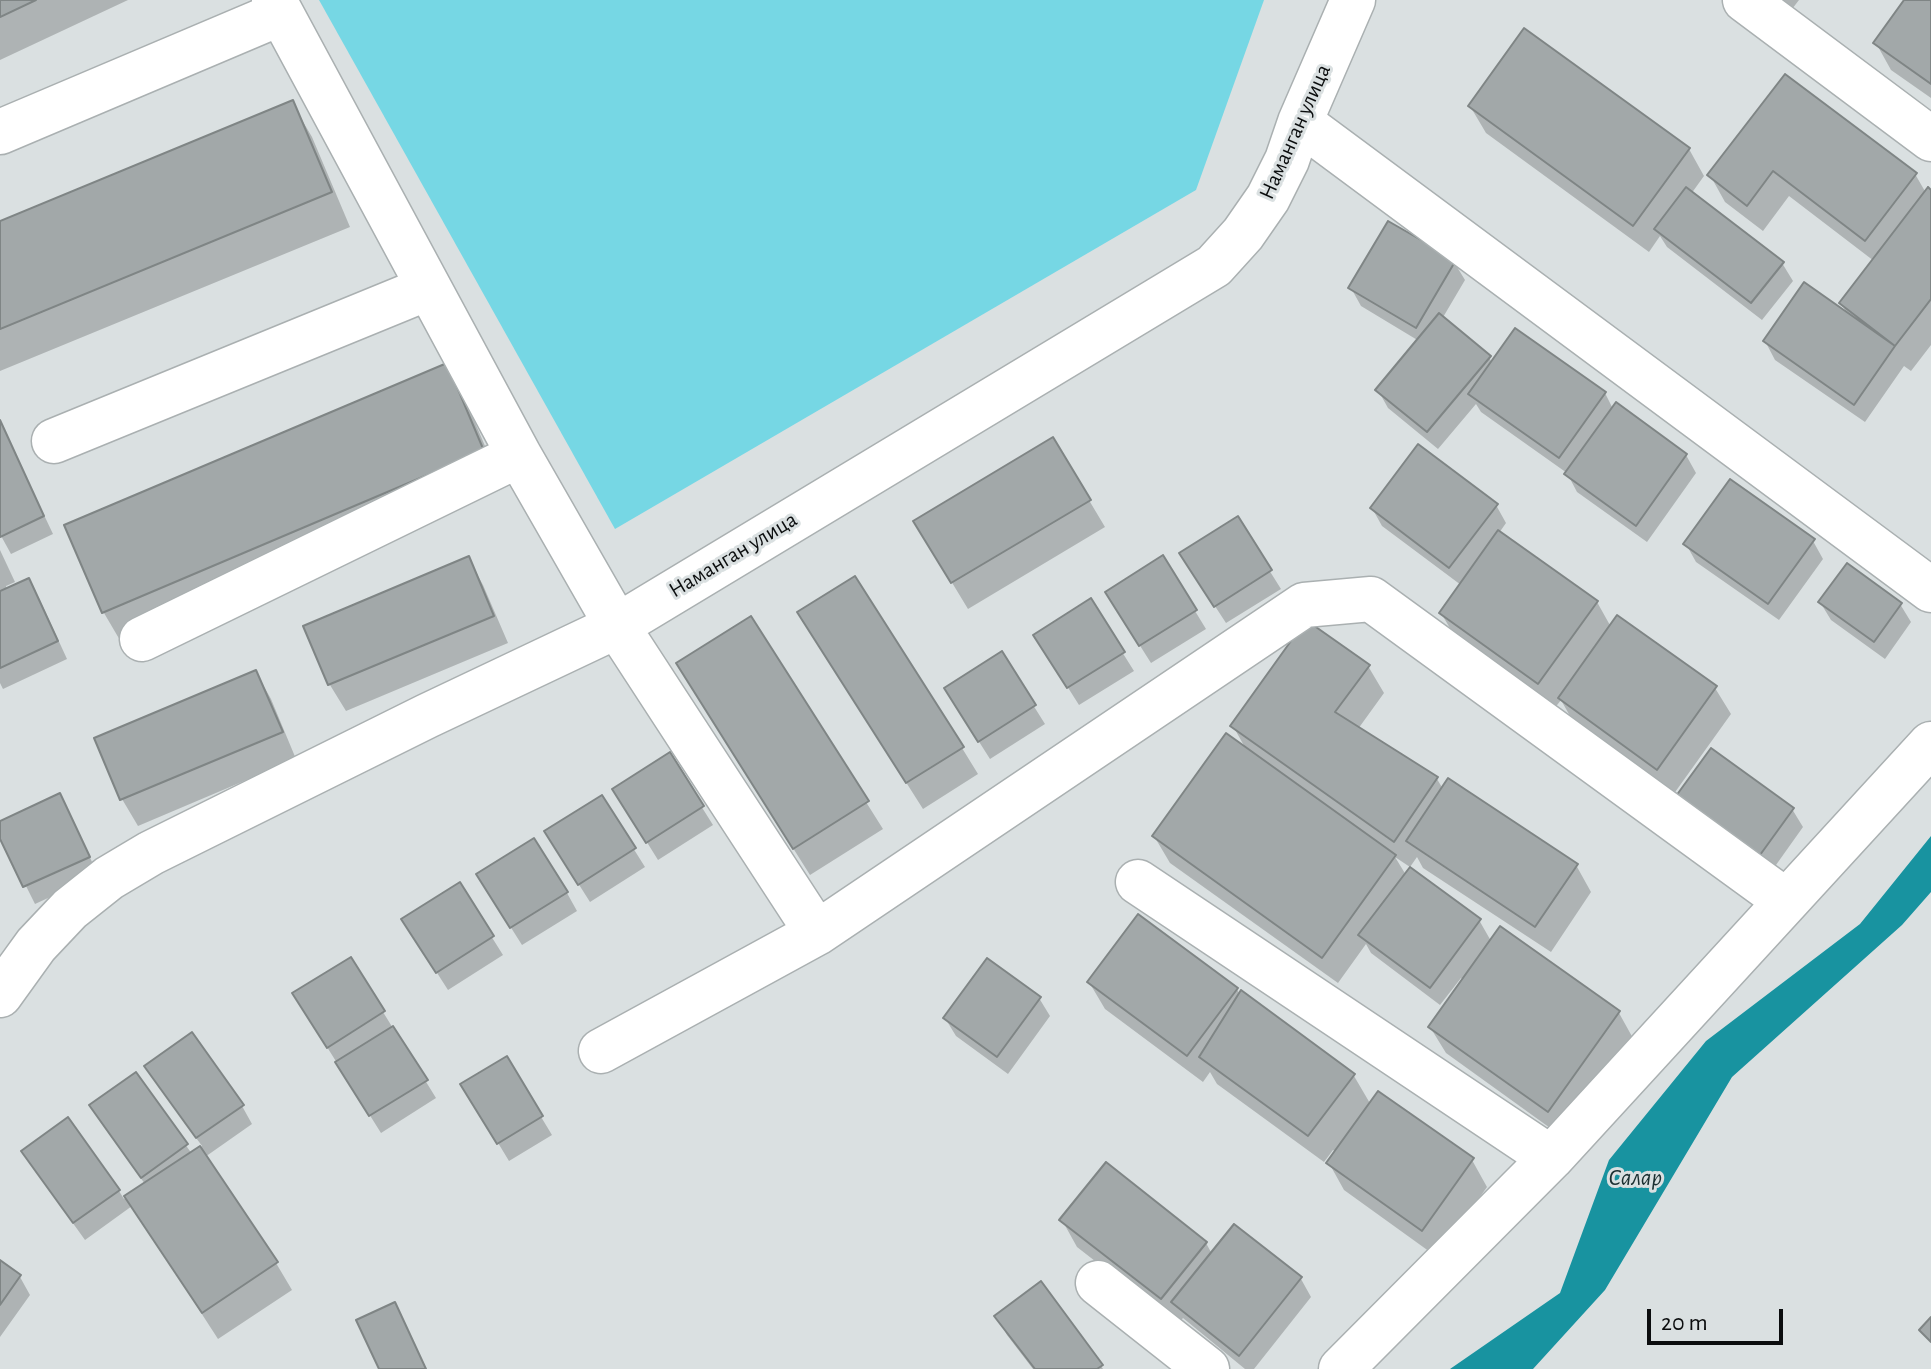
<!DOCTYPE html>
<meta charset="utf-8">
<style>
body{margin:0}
#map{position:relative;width:1931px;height:1369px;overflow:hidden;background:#dae0e1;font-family:"Alegreya Sans",sans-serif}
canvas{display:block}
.scale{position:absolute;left:1647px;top:1309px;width:136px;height:36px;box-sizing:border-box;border:4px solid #0b0d0e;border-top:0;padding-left:10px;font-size:24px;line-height:28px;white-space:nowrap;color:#0b0d0e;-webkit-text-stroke:6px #dae0e1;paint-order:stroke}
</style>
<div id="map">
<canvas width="1931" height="1369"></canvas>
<div class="scale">20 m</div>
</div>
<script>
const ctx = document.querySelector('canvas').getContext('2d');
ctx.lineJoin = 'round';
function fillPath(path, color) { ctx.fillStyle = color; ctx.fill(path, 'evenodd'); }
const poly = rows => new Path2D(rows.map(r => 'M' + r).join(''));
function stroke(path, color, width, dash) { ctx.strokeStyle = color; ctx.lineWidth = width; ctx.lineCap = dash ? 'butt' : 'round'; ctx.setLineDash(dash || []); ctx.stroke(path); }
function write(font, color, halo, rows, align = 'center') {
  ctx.font = font + ' "Alegreya Sans",sans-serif'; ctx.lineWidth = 6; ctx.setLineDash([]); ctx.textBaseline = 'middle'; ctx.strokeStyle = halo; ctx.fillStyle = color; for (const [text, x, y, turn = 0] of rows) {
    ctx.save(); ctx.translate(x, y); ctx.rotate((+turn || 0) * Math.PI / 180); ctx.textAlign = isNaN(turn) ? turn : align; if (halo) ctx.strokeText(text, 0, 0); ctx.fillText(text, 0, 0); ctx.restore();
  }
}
fillPath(poly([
 [319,0,1264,0,1196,190,615,529]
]), '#76d7e4');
fillPath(poly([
 [1931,836,1931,892,1902,925,1732,1077,1605,1290,1533,1369,1450,1369,1560,1293,1609,1160,1706,1041,1860,924]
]), '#1893a0');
fillPath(poly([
 [0,0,128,0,0,60],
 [1773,0,1799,0,1789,13],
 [1907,0,1931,0,1931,98,1891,70,1876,43],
 [1785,77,1915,174,1926,193,1931,192,1931,345,1911,371,1904,366,1865,422,1775,360,1765,341,1848,316,1842,304,1874,261,1789,196,1763,231,1725,202,1710,175],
 [292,103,312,137,350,227,0,371,0,223],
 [1470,106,1689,149,1704,176,1691,194,1782,263,1793,281,1762,320,1667,247,1660,236,1649,252,1486,133],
 [1454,262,1465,280,1442,319,1489,357,1492,363,1605,393,1613,409,1686,455,1696,473,1647,542,1577,492,1567,473,1481,412,1476,404,1438,449,1388,408,1378,390,1419,341,1361,306,1351,288],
 [446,365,465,399,502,486,124,647,104,613,67,526],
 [0,422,53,534,11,554,0,534],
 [1053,440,1105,527,968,609,931,548],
 [1496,505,1506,523,1499,533,1597,602,1611,627,1715,688,1731,714,1673,795,1575,725,1561,700,1554,709,1457,640,1441,613,1461,585,1382,526,1372,508],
 [1237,519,1281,589,1226,623,1192,571],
 [1813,541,1823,559,1779,620,1696,562,1686,544],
 [0,550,15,582,6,586,7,590,28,580,39,598,67,659,3,689,0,683],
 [468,558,483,585,508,643,346,711,330,685,305,627],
 [1090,601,1134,671,1079,705,1046,653],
 [1820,602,1900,604,1911,622,1885,659,1831,620],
 [1118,611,1195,611,1206,629,1151,663],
 [750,618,883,829,810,875,694,691],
 [815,639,962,748,978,774,923,809],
 [1001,654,1045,724,990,759,957,707],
 [1368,666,1384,693,1358,729,1437,779,1443,789,1576,865,1591,892,1551,952,1423,868,1417,857,1410,867,1395,857,1406,875,1479,920,1491,941,1500,929,1619,1013,1634,1040,1564,1138,1446,1053,1430,1027,1464,980,1461,978,1440,1005,1371,953,1366,944,1338,983,1170,863,1154,836,1247,751,1233,726],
 [256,672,271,699,296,759,138,826,122,799],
 [669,755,713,825,658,860,625,807],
 [60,796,70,814,98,875,35,904,0,834,0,823],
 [601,797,645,867,590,902,557,850],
 [1792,809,1803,827,1771,872,1689,814],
 [459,885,503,955,448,990,414,937],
 [489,893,567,893,577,911,522,945],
 [1089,982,1237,989,1240,995,1242,993,1354,1076,1371,1105,1472,1160,1487,1187,1437,1257,1344,1190,1329,1163,1336,1152,1333,1150,1324,1162,1217,1084,1210,1072,1203,1082,1105,1009],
 [1039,998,1050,1016,1008,1074,956,1036,945,1018],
 [305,1012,383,1012,436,1098,381,1133],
 [506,1059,552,1135,509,1161,463,1085],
 [136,1075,192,1154,202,1146,157,1084,242,1106,252,1124,205,1157,276,1263,292,1290,218,1339,132,1206,85,1240,34,1169,24,1151,119,1191,124,1199,145,1184,102,1124,92,1106],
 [1062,1220,1206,1243,1212,1254,1235,1226,1301,1279,1311,1297,1254,1369,1245,1369,1183,1318,1177,1325,1077,1247],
 [0,1263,20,1277,30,1295,0,1337],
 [997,1317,1101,1366,1103,1369,1033,1369,1007,1335]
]), '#0003');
const building = poly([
 [0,0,36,0,0,17,0,0],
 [1904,0,1931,0,1931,84,1873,43,1904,0],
 [1524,28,1690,148,1633,226,1468,106,1524,28],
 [1785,74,1917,173,1865,241,1773,171,1747,206,1707,175,1785,74],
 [293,100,332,192,0,329,0,221,293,100],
 [1686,187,1784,262,1751,303,1654,229,1686,187],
 [1928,187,1931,190,1931,299,1895,346,1839,303,1928,187],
 [1388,221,1456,260,1416,328,1348,288,1388,221],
 [1804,282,1895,346,1854,405,1763,341,1804,282],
 [1439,313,1491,356,1427,432,1375,390,1439,313],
 [1515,328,1606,392,1559,458,1468,394,1515,328],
 [447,363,484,451,102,613,64,525,447,363],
 [1616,402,1687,454,1636,526,1564,474,1616,402],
 [0,420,44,516,0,537,0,420],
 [1053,437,1091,500,951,583,913,521,1053,437],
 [1418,444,1498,504,1449,568,1370,508,1418,444],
 [1730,479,1815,539,1768,604,1683,544,1730,479],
 [1238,516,1272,570,1214,607,1179,553,1238,516],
 [1498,530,1598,601,1538,684,1439,613,1498,530],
 [1163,555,1197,610,1139,646,1105,592,1163,555],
 [469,556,494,616,328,685,303,626,469,556],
 [1847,563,1902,603,1874,642,1818,602,1847,563],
 [855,576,964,747,906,783,797,612,855,576],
 [29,578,58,641,0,668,0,591,29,578],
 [1091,598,1125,652,1067,688,1033,635,1091,598],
 [1617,615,1717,686,1657,770,1558,698,1617,615],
 [751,616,869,801,793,849,676,663,751,616],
 [1306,620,1370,665,1335,712,1438,777,1394,842,1230,726,1306,620],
 [1002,651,1036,705,978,742,944,688,1002,651],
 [256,670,283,732,120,800,94,738,256,670],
 [1226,733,1396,855,1322,958,1152,836,1226,733],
 [1711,748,1794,808,1760,855,1676,796,1711,748],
 [670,752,704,806,646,843,612,789,670,752],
 [1448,778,1578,864,1535,927,1406,841,1448,778],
 [60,793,90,857,23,887,0,839,0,821,60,793],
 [602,795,636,848,578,885,544,831,602,795],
 [534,838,568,892,510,928,476,874,534,838],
 [1410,867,1481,919,1430,988,1358,935,1410,867],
 [460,882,494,936,436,973,401,919,460,882],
 [1138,914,1238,988,1187,1056,1087,982,1138,914],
 [1500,926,1620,1011,1548,1112,1428,1027,1500,926],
 [351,957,385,1011,327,1048,292,993,351,957],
 [987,958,1041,997,997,1057,943,1018,987,958],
 [1241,990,1355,1074,1308,1136,1199,1057,1241,990],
 [393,1026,428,1080,369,1116,335,1062,393,1026],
 [192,1032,244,1105,196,1138,144,1066,192,1032],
 [507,1056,543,1116,497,1144,460,1084,507,1056],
 [136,1072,188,1144,141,1178,89,1105,136,1072],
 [1378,1091,1474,1158,1422,1231,1326,1163,1378,1091],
 [68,1117,120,1190,73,1223,21,1151,68,1117],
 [200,1146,278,1262,202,1313,124,1196,200,1146],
 [1106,1162,1207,1242,1161,1299,1059,1220,1106,1162],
 [1234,1224,1302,1277,1239,1356,1171,1302,1234,1224],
 [0,1260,21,1275,0,1305,0,1260],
 [1041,1281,1103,1365,1097,1369,1035,1369,994,1316,1041,1281],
 [395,1302,426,1369,379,1369,356,1320,395,1302],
 [1931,1317,1931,1342,1919,1330,1931,1317]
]);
fillPath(building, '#a2a8a9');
stroke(building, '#7f8585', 2);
const minor = poly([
 [274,0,519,455,617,626,817,933,1304,605,1371,599,1786,901],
 [1745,0,1931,139],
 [1300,122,1931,590],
 [0,132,281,13],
 [54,441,428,288],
 [142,639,519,455],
 [1138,882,1551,1158],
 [0,995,36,945,70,909,109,878,151,853,427,716,617,626,1214,266,1243,234,1268,198,1287,160,1300,122,1353,0],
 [601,1051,817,933],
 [1098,1283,1207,1369],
 [1341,1369,1551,1158,1931,744]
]);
stroke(minor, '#aab0b1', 47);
stroke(minor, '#fff', 44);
write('22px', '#0b0d0e', '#dae0e1', [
 ["Наманган улица",1295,132,-66],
 ["Наманган улица",733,555,-31]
]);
write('italic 24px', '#1b2f31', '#dae0e1', [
 ["Салар",1635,1178]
]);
</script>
